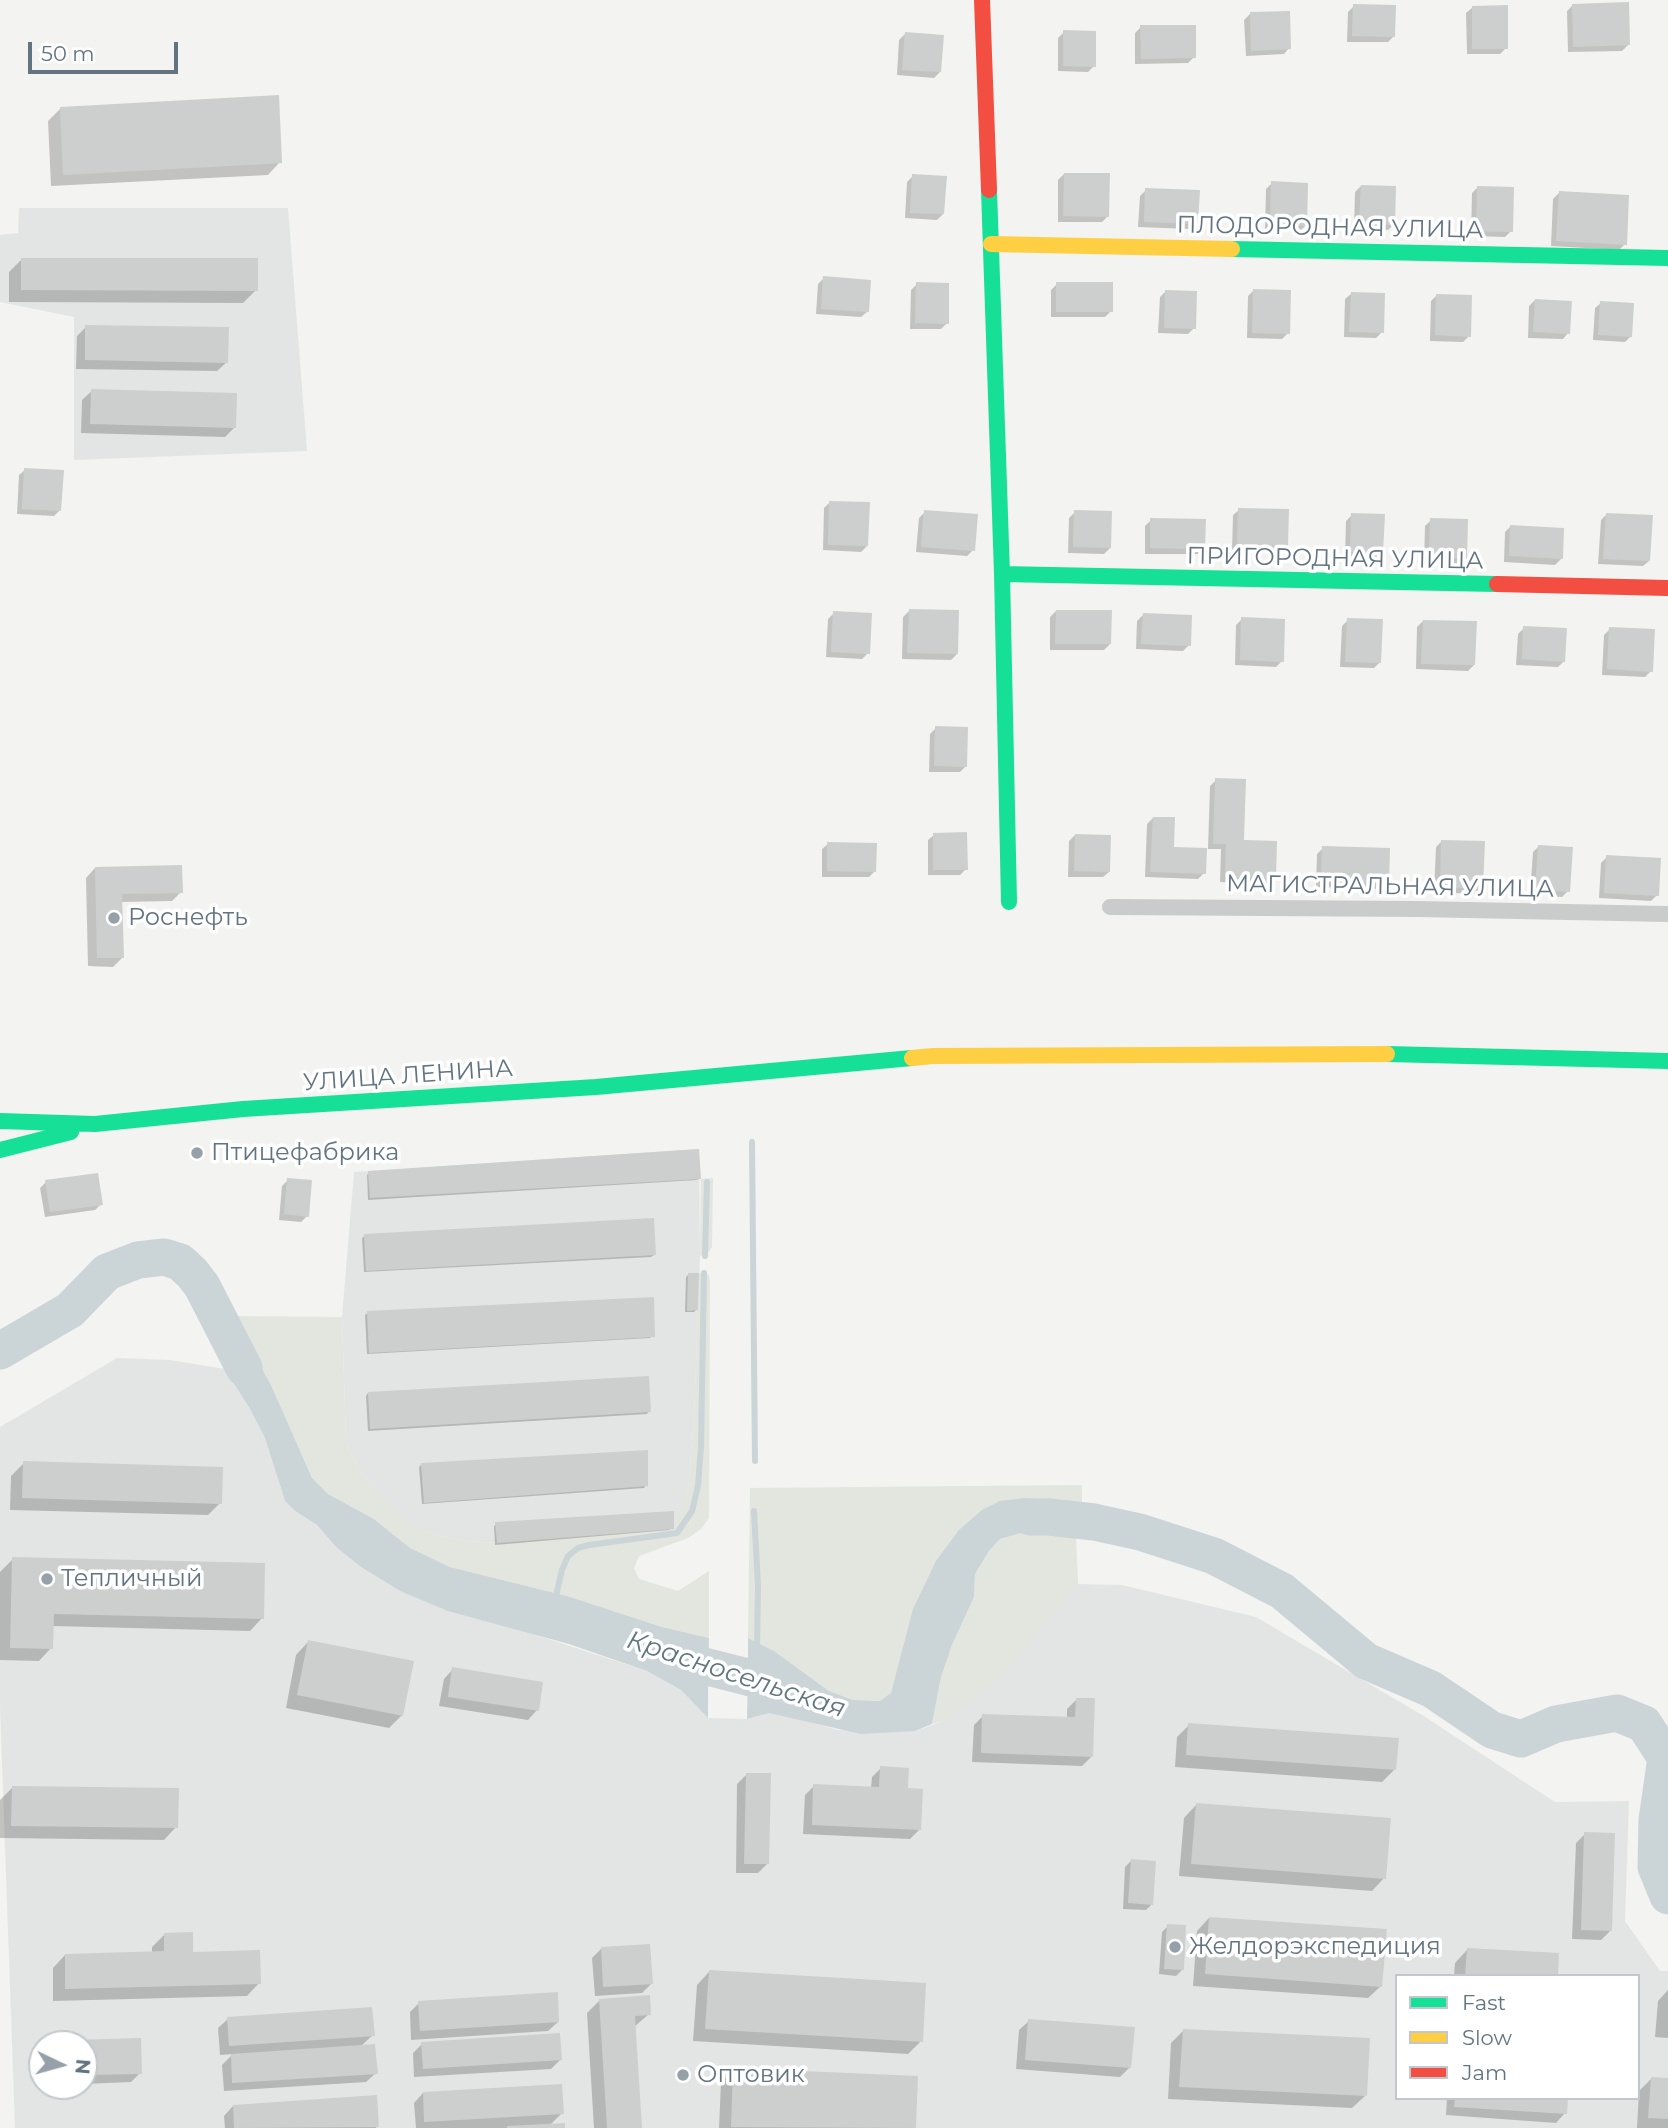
<!DOCTYPE html>
<meta charset="utf-8">
<style>
body{margin:0}
#map{position:relative;width:1668px;height:2128px;overflow:hidden;background:#f3f3f1;font-family:Montserrat,sans-serif}
canvas{display:block}
.legend{position:absolute;left:1395px;top:1974px;width:245px;height:126px;box-sizing:border-box;background:#fff;border:2px solid #c1c7cd;margin:0;padding:9px 12px;list-style:none;font-size:21px;color:#637481}
.legend li{display:flex;align-items:center;gap:14px;height:35px}
.legend b{width:35px;border:2px solid #c1c7cd}
.north{position:absolute;left:28px;top:2030px;width:70px;height:70px;box-sizing:border-box;background:#fff;border:2px solid #c1c7cd;border-radius:50%;rotate:95deg;font-size:19px;font-weight:700;line-height:28px;text-align:center;color:#637481}
.north::after{content:'';display:block;margin:auto;width:24px;height:32px;background:#95a0a8;clip-path:polygon(50% 0,100% 100%,50% 72%,0 100%)}
.scale{position:absolute;left:28px;top:42px;width:150px;height:32px;box-sizing:border-box;border:4px solid #637481;border-top:0;padding-left:9px;font-size:21px;line-height:24px;white-space:nowrap;color:#637481;-webkit-text-stroke:5px #fff;paint-order:stroke}
</style>
<div id="map">
<canvas width="1668" height="2128"></canvas>
<ul class="legend">
<li><b style="height:9px;background:#16e098"></b>Fast</li>
<li><b style="height:9px;background:#ffcf43"></b>Slow</li>
<li><b style="height:9px;background:#f24e42"></b>Jam</li>
</ul>
<div class="north">N</div>
<div class="scale">50 m</div>
</div>
<script>
const ctx = document.querySelector('canvas').getContext('2d');
ctx.lineJoin = 'round';
function fillPath(path, color) { ctx.fillStyle = color; ctx.fill(path, 'evenodd'); }
const poly = rows => new Path2D(rows.map(r => 'M' + r).join(''));
function stroke(path, color, width, dash) { ctx.strokeStyle = color; ctx.lineWidth = width; ctx.lineCap = dash ? 'butt' : 'round'; ctx.setLineDash(dash || []); ctx.stroke(path); }
function write(font, color, halo, rows, align = 'center') {
  ctx.font = font + ' Montserrat,sans-serif'; ctx.lineWidth = 7; ctx.setLineDash([]); ctx.textBaseline = 'middle'; ctx.strokeStyle = halo; ctx.fillStyle = color; for (const [text, x, y, turn = 0] of rows) {
    ctx.save(); ctx.translate(x, y); ctx.rotate((+turn || 0) * Math.PI / 180); ctx.textAlign = isNaN(turn) ? turn : align; if (halo) ctx.strokeText(text, 0, 0); ctx.fillText(text, 0, 0); ctx.restore();
  }
}
fillPath(poly([
 [19,208,288,208,307,451,74,460,74,317,0,302,0,235,18,233],
 [699,1149,700,1256,694,1418,688,1491,674,1529,497,1543,464,1541,435,1535,411,1525,363,1476,346,1443,342,1317,354,1172],
 [117,1358,170,1360,225,1369,250,1409,265,1438,285,1501,295,1511,317,1525,336,1547,361,1567,400,1591,647,1671,681,1690,708,1718,747,1719,769,1713,801,1719,838,1730,916,1731,943,1721,1055,1611,1078,1584,1122,1585,1256,1617,1422,1715,1555,1802,1629,1801,1625,1921,1660,1971,1668,1971,1668,2128,15,2128,0,1706,0,1427],
 [1397,1976,1638,1976,1638,2098,1397,2098],
 [42,2044,84,2044,84,2086,42,2086]
]), '#e3e5e4');
fillPath(poly([
 [713,1178,712,1247,708,1253,700,1256,701,1179],
 [699,1273,709,1275,710,1281,709,1518,701,1529,688,1538,639,1556,634,1568,639,1579,678,1591,709,1571,709,1638,662,1627,567,1596,450,1567,410,1548,374,1519,328,1494,312,1478,271,1385,233,1316,342,1317,346,1443,363,1476,412,1525,435,1535,464,1541,497,1543,673,1529,688,1491,694,1418],
 [1082,1485,1082,1505,1052,1500,1025,1498,902,1655,891,1693,881,1701,853,1700,829,1691,774,1651,748,1638,750,1488],
 [1021,1533,1076,1536,1078,1584,1000,1677,943,1721,932,1724,941,1677,952,1645,974,1597,975,1574,989,1551,1000,1539]
]), '#e2e6df');
fillPath(poly([
 [233,1316,271,1385,312,1478,328,1494,374,1519,410,1548,450,1567,567,1596,662,1627,709,1638,708,1718,681,1690,647,1671,569,1644,448,1611,400,1591,361,1567,336,1547,317,1525,295,1511,285,1501,265,1438,250,1409,225,1369,207,1332],
 [1025,1498,1052,1500,1082,1505,1076,1536,1021,1533,1000,1539,989,1551,975,1574,974,1597,952,1645,941,1677,932,1724,915,1731,861,1734,769,1713,747,1719,748,1638,774,1651,829,1691,853,1700,880,1701,891,1693,913,1609,936,1561,959,1530,982,1510,1000,1501]
]), '#cbd4d6');
fillPath(poly([
 [748,1634,747,1719,744,1719,745,1638],
 [709,1635,712,1638,712,1718,708,1718]
]), '#f3f3f1');
fillPath(poly([
 [1573,5,1628,45,1622,51,1568,52,1567,11],
 [1354,6,1394,36,1388,42,1347,42,1348,12],
 [1472,8,1506,48,1500,54,1467,54,1466,13],
 [1250,14,1289,48,1284,54,1246,56,1244,20],
 [1141,27,1194,57,1188,63,1135,64,1135,33],
 [1064,32,1094,66,1088,72,1058,71,1058,38],
 [905,34,940,72,934,78,897,75,899,40],
 [61,108,280,162,268,175,51,186,48,121],
 [1064,174,1108,216,1102,222,1058,222,1058,180],
 [913,176,943,214,937,220,905,218,907,182],
 [1272,183,1306,225,1300,231,1265,230,1266,189],
 [1361,186,1394,224,1388,230,1354,229,1355,192],
 [1478,187,1511,231,1505,237,1471,236,1472,193],
 [1146,190,1196,223,1190,229,1138,227,1140,196],
 [1559,193,1625,244,1619,250,1551,246,1553,199],
 [22,259,256,290,243,303,9,302,9,272],
 [824,278,867,312,861,317,816,314,818,284],
 [917,284,947,323,941,329,910,329,911,290],
 [1057,284,1111,311,1105,317,1051,317,1051,290],
 [1254,290,1288,333,1282,339,1247,338,1248,296],
 [1166,291,1194,328,1188,334,1158,333,1160,297],
 [1351,294,1382,332,1376,338,1344,337,1345,299],
 [1437,295,1469,336,1463,342,1430,341,1431,301],
 [1535,300,1568,333,1563,339,1528,338,1529,306],
 [1601,303,1631,336,1625,342,1593,340,1595,308],
 [86,327,227,362,217,371,76,369,77,336],
 [92,391,234,428,225,437,81,433,82,400],
 [25,470,60,510,54,516,17,514,19,475],
 [830,502,867,546,861,552,823,550,824,508],
 [1239,510,1286,546,1280,552,1232,550,1233,515],
 [925,512,973,550,967,556,916,552,919,518],
 [1075,512,1110,548,1104,554,1068,553,1069,518],
 [1607,514,1649,561,1643,566,1598,564,1601,520],
 [1352,515,1382,553,1376,559,1345,558,1346,521],
 [1151,520,1204,548,1198,554,1145,554,1145,526],
 [1431,520,1465,559,1459,564,1424,563,1425,526],
 [1511,526,1561,559,1555,565,1504,562,1505,532],
 [909,611,957,654,951,660,902,659,903,617],
 [1056,611,1110,644,1104,650,1050,650,1050,617],
 [834,613,868,653,862,659,826,657,828,619],
 [1143,615,1189,645,1183,651,1136,649,1137,621],
 [1242,619,1282,661,1276,667,1235,665,1236,625],
 [1348,620,1380,662,1374,668,1340,667,1342,626],
 [1423,621,1474,665,1468,671,1416,669,1417,627],
 [1524,628,1564,661,1558,667,1516,665,1518,634],
 [1610,629,1651,671,1645,677,1602,675,1604,635],
 [936,728,966,766,960,772,929,772,930,734],
 [1216,780,1242,842,1274,878,1268,884,1220,882,1221,849,1208,849,1210,786],
 [1153,818,1172,848,1204,873,1198,879,1145,877,1147,824],
 [934,835,966,869,960,875,928,875,928,840],
 [1075,835,1109,872,1103,877,1068,877,1069,841],
 [1442,841,1481,888,1475,894,1434,892,1436,847],
 [828,844,875,871,869,877,822,877,822,849],
 [1539,846,1568,891,1562,897,1530,895,1533,852],
 [1323,848,1387,883,1381,889,1316,887,1317,854],
 [1607,857,1657,895,1651,901,1599,898,1601,863],
 [95,868,181,892,172,901,121,902,123,957,113,967,88,966,86,878],
 [369,1173,699,1178,697,1180,368,1200,367,1175],
 [288,1180,307,1216,301,1222,279,1220,282,1186],
 [46,1182,101,1204,95,1210,45,1217,40,1188],
 [365,1236,654,1255,651,1257,364,1272,362,1238],
 [688,1275,696,1310,694,1312,685,1312,686,1277],
 [368,1313,653,1336,650,1338,367,1354,365,1315],
 [368,1393,649,1411,647,1414,368,1431,366,1396],
 [24,1463,220,1503,208,1515,10,1510,11,1476],
 [422,1464,646,1485,644,1488,422,1504,419,1467],
 [496,1524,672,1528,669,1530,495,1545,494,1526],
 [13,1559,262,1618,250,1631,52,1626,51,1648,39,1661,0,1660,0,1572],
 [308,1642,402,1715,389,1728,286,1708,296,1655],
 [453,1669,537,1710,528,1720,439,1706,444,1679],
 [1077,1699,1091,1757,1082,1766,972,1762,974,1725,983,1716,1067,1719,1067,1709],
 [1189,1725,1395,1769,1382,1782,1175,1767,1177,1737],
 [881,1768,906,1790,919,1830,910,1839,803,1834,805,1795,814,1786,871,1788,872,1777],
 [747,1774,767,1864,758,1873,736,1873,737,1784],
 [12,1788,176,1827,164,1840,0,1838,0,1800],
 [1196,1805,1384,1878,1372,1891,1179,1876,1184,1818],
 [1585,1834,1610,1931,1601,1940,1572,1939,1576,1843],
 [1131,1861,1152,1904,1146,1910,1123,1909,1125,1867],
 [1209,1918,1381,1986,1368,1998,1193,1986,1197,1931],
 [1168,1926,1182,1970,1176,1976,1159,1974,1162,1932],
 [164,1935,191,1954,259,1983,247,1996,53,2001,53,1968,65,1955,152,1953,152,1947],
 [602,1948,651,1984,642,1993,595,1996,592,1958],
 [1467,1950,1556,1976,1454,1976,1455,1963],
 [709,1972,921,2041,908,2054,693,2041,697,1985],
 [1668,1990,1668,2038,1655,2037,1658,2001],
 [600,2000,649,2014,634,2027,640,2128,594,2128,587,2013],
 [419,2003,558,2022,548,2031,411,2040,410,2012],
 [228,2019,373,2035,361,2046,376,2073,366,2082,224,2091,222,2065,233,2054,220,2055,218,2028],
 [1029,2021,1130,2067,1120,2077,1016,2069,1019,2030],
 [1183,2031,1365,2096,1352,2108,1168,2099,1171,2043],
 [139,2040,140,2073,131,2082,84,2084,84,2044,70,2044,72,2042],
 [422,2044,560,2060,551,2069,414,2077,413,2053],
 [734,2069,916,2077,914,2128,719,2128,721,2082],
 [1652,2078,1668,2079,1668,2128,1637,2128,1639,2091],
 [423,2093,562,2113,550,2125,563,2128,416,2128,414,2103],
 [1447,2098,1567,2098,1565,2113,1556,2123,1446,2115],
 [233,2106,377,2126,376,2128,225,2128,224,2116]
]), '#0003');
stroke(poly([
 [752,1142,755,1461],
 [705,1256,707,1182],
 [754,1511,758,1586,757,1649],
 [555,1600,562,1570,568,1556,578,1548,589,1545,677,1533,692,1511,698,1486,701,1446,704,1273]
]), '#cbd4d6', 6);
stroke(poly([
 [0,1351,70,1310,107,1272,138,1260,164,1257,180,1262,192,1273,202,1286,244,1368],
 [1030,1517,1049,1517,1094,1522,1140,1532,1214,1556,1282,1591,1366,1661,1431,1689,1492,1730,1521,1739,1556,1724,1617,1713,1644,1724,1666,1758,1657,1820,1656,1867,1668,1896],
 [663,1651,688,1662,779,1685,794,1692]
]), '#cbd4d6', 37);
fillPath(poly([
 [1629,2,1630,45,1573,47,1572,4],
 [1353,4,1396,5,1395,37,1352,36],
 [1508,5,1508,49,1472,49,1472,6],
 [1290,11,1291,49,1251,51,1250,12],
 [1140,25,1196,25,1196,58,1141,59],
 [1063,30,1096,31,1096,67,1063,66],
 [905,32,944,35,941,72,902,70],
 [279,95,282,163,63,175,60,107],
 [1064,173,1110,173,1109,217,1063,216],
 [912,174,947,176,944,214,910,213],
 [1271,181,1308,183,1307,226,1270,225],
 [1361,185,1396,186,1395,225,1359,224],
 [1477,186,1514,187,1513,232,1476,231],
 [1145,188,1200,190,1198,224,1144,222],
 [1559,191,1629,195,1627,245,1556,241],
 [21,258,258,258,258,291,21,290],
 [823,276,871,280,869,312,821,309],
 [916,282,949,283,949,324,915,323],
 [1056,282,1113,282,1113,312,1056,312],
 [1253,289,1291,290,1290,334,1252,333],
 [1165,290,1197,291,1196,329,1164,328],
 [1351,292,1385,293,1384,333,1349,332],
 [1436,294,1472,295,1471,337,1435,335],
 [1535,299,1572,301,1570,334,1533,332],
 [1600,301,1634,303,1632,337,1598,335],
 [85,325,229,327,228,363,85,360],
 [91,389,237,393,236,428,90,424],
 [24,468,64,470,61,511,22,509],
 [829,501,870,502,868,546,828,545],
 [1238,508,1289,509,1288,546,1237,545],
 [924,510,978,514,975,551,921,547],
 [1074,510,1112,511,1111,548,1073,547],
 [1351,513,1385,514,1383,554,1350,552],
 [1606,513,1653,515,1650,561,1603,559],
 [1150,518,1206,519,1205,549,1150,548],
 [1430,518,1468,519,1467,559,1429,558],
 [1510,525,1564,528,1563,559,1509,556],
 [909,609,959,610,958,654,907,653],
 [1056,610,1112,610,1111,644,1055,644],
 [833,611,872,613,870,654,831,652],
 [1143,613,1192,615,1191,646,1141,644],
 [1241,617,1285,619,1284,662,1240,660],
 [1347,618,1383,619,1381,663,1345,662],
 [1423,620,1477,621,1475,665,1421,664],
 [1523,626,1567,628,1565,662,1522,659],
 [1609,627,1655,629,1653,672,1607,669],
 [935,726,968,727,967,767,934,766],
 [1215,778,1246,779,1244,840,1277,841,1276,878,1225,877,1226,844,1213,844],
 [1153,817,1175,817,1174,847,1207,848,1206,874,1150,872],
 [967,832,968,870,933,870,933,833],
 [1075,834,1111,835,1110,872,1074,871],
 [1441,840,1485,841,1483,889,1440,887],
 [827,842,877,843,876,872,827,871],
 [1538,845,1573,847,1570,892,1535,890],
 [1322,846,1390,848,1389,884,1321,882],
 [1606,855,1661,858,1659,896,1604,893],
 [182,865,183,893,122,894,124,958,97,958,95,867],
 [699,1149,701,1179,370,1198,368,1171],
 [98,1173,103,1205,50,1212,45,1180],
 [287,1178,312,1180,309,1217,284,1214],
 [654,1218,656,1255,366,1271,364,1234],
 [688,1273,699,1273,698,1310,687,1311],
 [654,1297,655,1337,369,1353,367,1311],
 [649,1376,651,1412,370,1429,368,1392],
 [648,1450,648,1486,424,1503,421,1463],
 [23,1461,223,1467,222,1504,22,1498],
 [674,1511,674,1529,497,1543,495,1522],
 [12,1557,265,1563,264,1619,54,1614,53,1649,10,1648],
 [308,1640,414,1661,403,1716,297,1695],
 [452,1667,543,1682,539,1711,448,1697],
 [1076,1698,1095,1698,1093,1757,981,1753,982,1714,1075,1717],
 [1188,1723,1399,1738,1396,1770,1186,1755],
 [880,1766,909,1768,908,1788,923,1789,921,1830,812,1825,813,1784,879,1787],
 [746,1773,771,1773,769,1864,744,1864],
 [12,1786,179,1788,178,1828,11,1826],
 [1196,1803,1391,1818,1386,1879,1191,1864],
 [1584,1832,1615,1833,1612,1931,1581,1930],
 [1131,1859,1156,1861,1153,1905,1128,1903],
 [1209,1917,1387,1929,1382,1987,1205,1974],
 [1167,1924,1186,1925,1184,1970,1164,1969],
 [193,1932,193,1952,260,1950,261,1984,65,1989,65,1954,164,1951,164,1933],
 [650,1944,653,1984,603,1987,601,1947],
 [1467,1948,1559,1953,1558,1976,1465,1976],
 [709,1970,926,1983,923,2042,705,2029],
 [558,1992,559,2022,420,2031,418,2001],
 [650,1995,651,2015,635,2016,642,2128,607,2128,599,1999],
 [372,2007,375,2036,229,2046,227,2017],
 [1028,2019,1135,2027,1131,2068,1025,2060],
 [1183,2029,1370,2038,1367,2096,1179,2087],
 [560,2033,562,2060,423,2069,421,2042],
 [141,2038,142,2074,84,2075,84,2044,72,2044,72,2040],
 [375,2044,378,2074,232,2083,231,2054],
 [733,2068,918,2076,916,2128,731,2127],
 [1651,2077,1668,2078,1668,2119,1648,2118],
 [562,2084,564,2114,424,2122,423,2092],
 [377,2095,379,2127,234,2128,233,2105],
 [1455,2098,1568,2098,1567,2114,1454,2107],
 [565,2123,565,2128,507,2128,507,2126]
]), '#cdcfce');
stroke(poly([
 [1110,907,1417,909,1668,914]
]), '#cacccc', 16);
stroke(poly([
 [989,190,1002,574,1009,902],
 [1232,249,1668,258],
 [1002,574,1497,584],
 [1387,1054,1668,1061],
 [0,1121,95,1124,243,1109,596,1087,912,1058],
 [0,1150,71,1132]
]), '#16e098', 16);
stroke(poly([
 [991,244,1232,249],
 [912,1058,933,1056,1387,1054]
]), '#ffcf43', 16);
stroke(poly([
 [982,0,989,190],
 [1497,584,1668,588]
]), '#f24e42', 16);
for (const [x, y, r, color] of [
 [114,918,7,"#95a0a8"],
 [197,1153,7,"#95a0a8"],
 [47,1579,7,"#95a0a8"],
 [1175,1947,7,"#95a0a8"],
 [683,2075,7,"#95a0a8"]
]) { const dot = new Path2D(); dot.arc(x, y, r, 0, 2 * Math.PI); ctx.fillStyle = color; ctx.fill(dot); stroke(dot, '#fff', 2.5); }
write('24px', '#637481', '#fff', [
 ["ПЛОДОРОДНАЯ УЛИЦА",1330,228,1],
 ["ПРИГОРОДНАЯ УЛИЦА",1335,559,1],
 ["МАГИСТРАЛЬНАЯ УЛИЦА",1390,887,1],
 ["УЛИЦА ЛЕНИНА",408,1076,-4]
]);
write('24px', '#637481', '#fff', [
 ["Роснефть",128,918],
 ["Птицефабрика",211,1153],
 ["Тепличный",61,1579],
 ["Желдорэкспедиция",1189,1947],
 ["Оптовик",697,2075]
], 'left');
write('italic 26px', '#5f767f', '#fff', [
 ["Красносельская",736,1675,18]
]);
</script>
